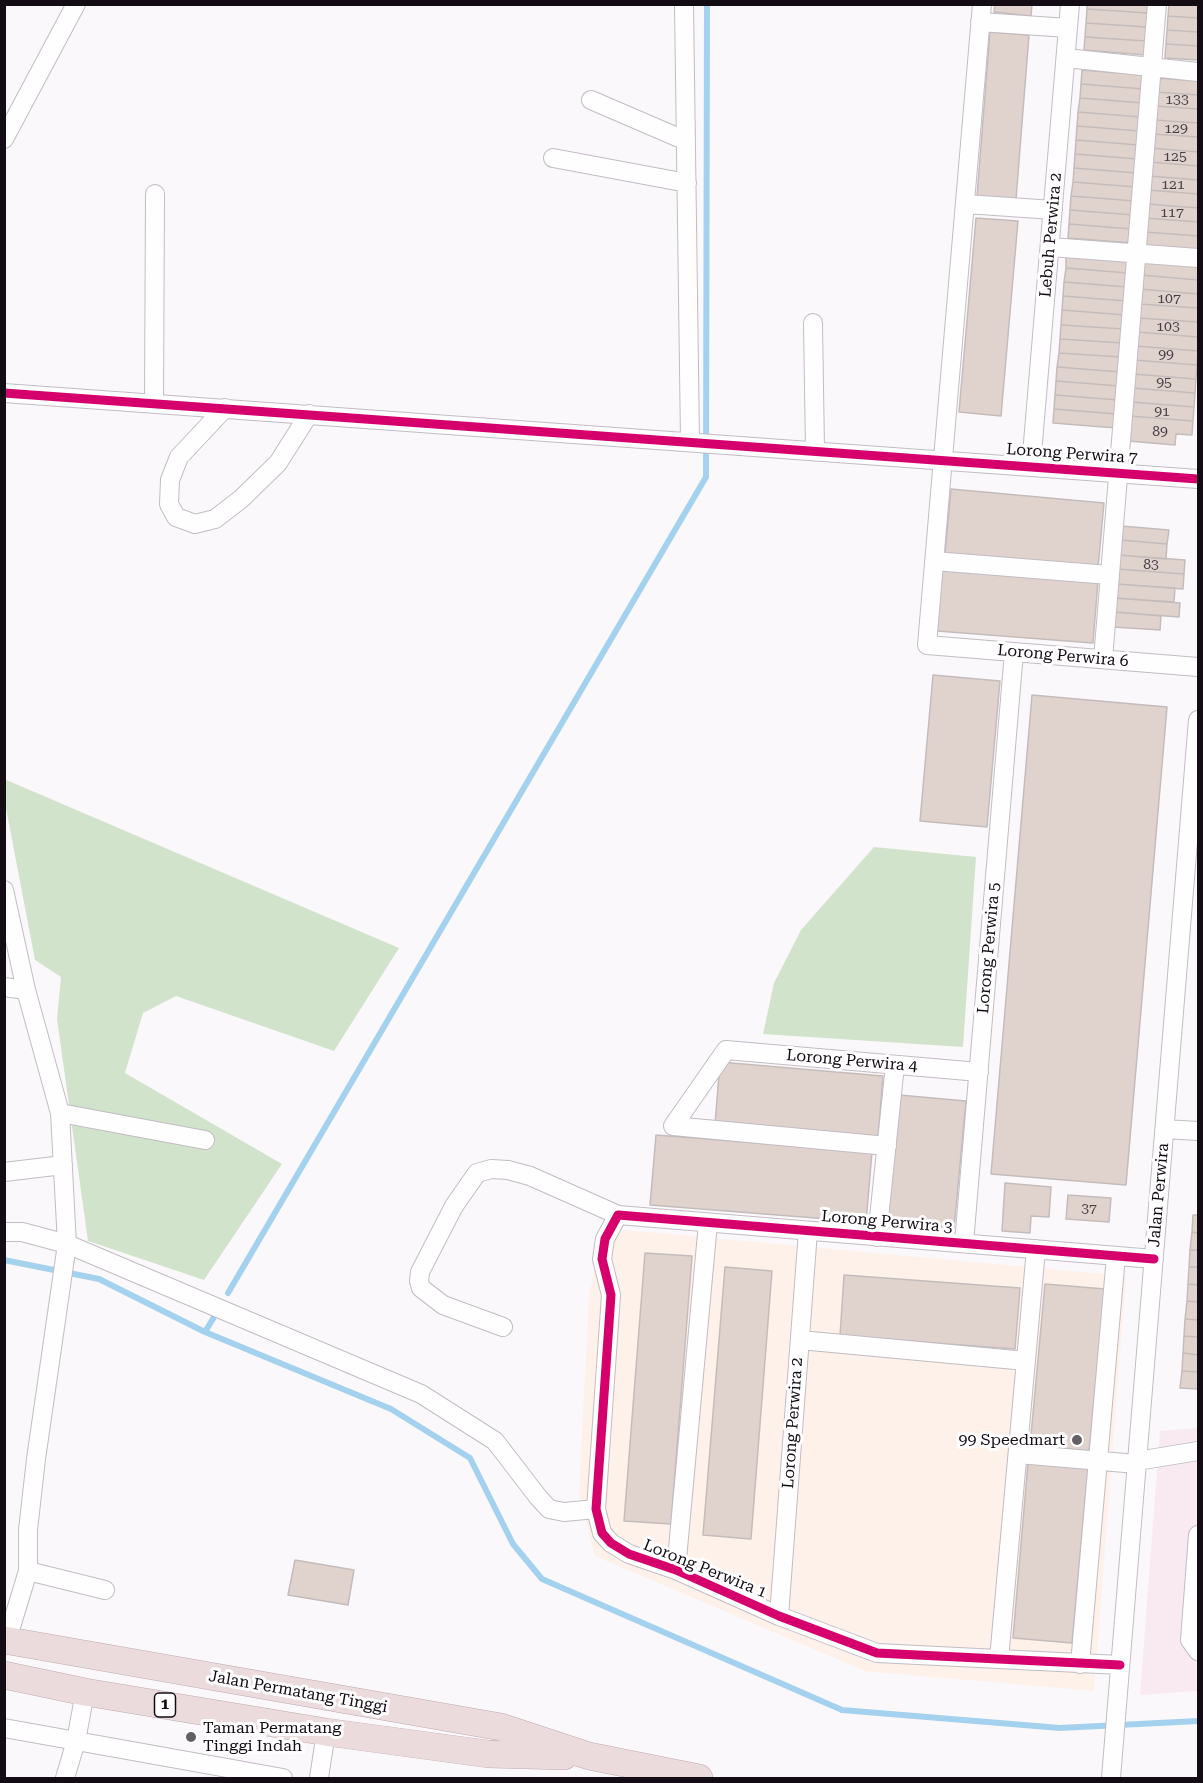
<!DOCTYPE html>
<style>
body{margin:0}
#map{position:relative;width:1203px;height:1783px;overflow:hidden;background:#fbf8fc;font-family:"Roboto Serif",serif}
canvas{display:block}
.frame{position:absolute;inset:0;border:6px solid #140c15;pointer-events:none}
</style>
<div id="map">
<canvas width="1203" height="1783"></canvas>
<div class="frame"></div>
</div>
<script>
const ctx = document.querySelector('canvas').getContext('2d');
ctx.lineJoin = 'round';
function fillPath(path, color) { ctx.fillStyle = color; ctx.fill(path, 'evenodd'); }
const poly = rows => new Path2D(rows.map(r => 'M' + r).join(''));
function stroke(path, color, width, dash) { ctx.strokeStyle = color; ctx.lineWidth = width; ctx.lineCap = dash ? 'butt' : 'round'; ctx.setLineDash(dash || []); ctx.stroke(path); }
function write(font, color, halo, rows, align = 'center') {
  ctx.font = font + ' "Roboto Serif",serif'; ctx.lineWidth = 6; ctx.setLineDash([]); ctx.textBaseline = 'middle'; ctx.strokeStyle = halo; ctx.fillStyle = color; for (const [text, x, y, turn = 0] of rows) {
    ctx.save(); ctx.translate(x, y); ctx.rotate((+turn || 0) * Math.PI / 180); ctx.textAlign = isNaN(turn) ? turn : align; if (halo) ctx.strokeText(text, 0, 0); ctx.fillText(text, 0, 0); ctx.restore();
  }
}
fillPath(poly([
 [1198,1428,1198,1691,1140,1695,1160,1431]
]), '#f8eaf0');
fillPath(poly([
 [603,1228,1126,1276,1094,1691,865,1671,595,1556,579,1495,589,1295]
]), '#fdf1e9');
fillPath(poly([
 [4,779,399,948,334,1051,176,996,143,1013,125,1073,282,1164,204,1280,88,1241,57,1019,61,977,35,960,5,803],
 [874,847,976,857,963,1047,763,1034,774,983,801,930]
]), '#d1e3ca');
stroke(poly([
 [4,1260,99,1279,205,1332,391,1409,470,1458,513,1544,542,1579,842,1710,1060,1728,1198,1721],
 [228,1293,706,477,707,4],
 [205,1332,214,1317]
]), '#a4d2ee', 6);
const building = poly([
 [995,4,1032,4,1031,16,994,12,995,4],
 [1087,4,1149,4,1148,13,1087,9,1087,4],
 [1169,4,1198,4,1198,18,1168,16,1169,4],
 [1087,9,1148,13,1147,27,1086,23,1087,9],
 [1168,16,1198,18,1198,32,1167,30,1168,16],
 [1086,23,1147,27,1146,41,1085,37,1086,23],
 [1167,30,1198,32,1198,46,1166,44,1167,30],
 [990,32,1029,35,1016,199,977,196,990,32],
 [1085,37,1146,41,1145,55,1084,50,1085,37],
 [1166,44,1198,46,1198,60,1165,58,1166,44],
 [1082,70,1145,75,1144,89,1081,84,1082,70],
 [1157,78,1198,81,1198,95,1156,92,1157,78],
 [1081,84,1144,89,1143,103,1080,98,1081,84],
 [1156,92,1198,95,1198,109,1155,106,1156,92],
 [1080,98,1143,103,1141,117,1078,112,1080,98],
 [1155,106,1198,109,1198,123,1154,120,1155,106],
 [1078,112,1141,117,1140,131,1077,126,1078,112],
 [1154,120,1198,123,1198,137,1152,134,1154,120],
 [1077,126,1140,131,1139,145,1076,140,1077,126],
 [1152,134,1198,137,1198,152,1151,148,1152,134],
 [1076,140,1139,145,1138,159,1075,154,1076,140],
 [1151,148,1198,152,1198,166,1150,162,1151,148],
 [1075,154,1138,159,1137,173,1074,168,1075,154],
 [1150,162,1198,166,1198,180,1149,176,1150,162],
 [1074,168,1137,173,1136,187,1073,182,1074,168],
 [1149,176,1198,180,1198,194,1148,190,1149,176],
 [1073,182,1136,187,1135,201,1071,196,1073,182],
 [1148,190,1198,194,1198,208,1147,204,1148,190],
 [1071,196,1135,201,1133,215,1070,210,1071,196],
 [1147,204,1198,208,1198,222,1146,218,1147,204],
 [1070,210,1133,215,1132,229,1069,224,1070,210],
 [976,218,1018,221,1001,416,959,412,976,218],
 [1146,218,1198,222,1198,236,1145,232,1146,218],
 [1069,224,1132,229,1131,243,1068,238,1069,224],
 [1145,232,1198,236,1198,251,1143,246,1145,232],
 [1066,254,1130,259,1128,273,1066,268,1066,254],
 [1142,261,1198,266,1198,280,1141,275,1142,261],
 [1066,268,1128,273,1127,287,1064,282,1066,268],
 [1141,275,1198,280,1198,294,1140,289,1141,275],
 [1064,282,1127,287,1126,301,1063,296,1064,282],
 [1140,289,1198,294,1198,308,1139,304,1140,289],
 [1063,296,1126,301,1125,315,1062,310,1063,296],
 [1139,304,1198,308,1198,322,1138,318,1139,304],
 [1062,310,1125,315,1124,329,1061,325,1062,310],
 [1138,318,1198,322,1198,337,1137,332,1138,318],
 [1061,325,1124,329,1123,343,1060,339,1061,325],
 [1137,332,1198,337,1198,351,1135,346,1137,332],
 [1060,339,1123,343,1122,357,1059,353,1060,339],
 [1135,346,1198,351,1197,365,1134,360,1135,346],
 [1059,353,1122,357,1121,372,1057,367,1059,353],
 [1134,360,1197,365,1196,379,1133,374,1134,360],
 [1057,367,1121,372,1119,386,1056,381,1057,367],
 [1133,374,1196,379,1195,393,1132,388,1133,374],
 [1056,381,1119,386,1118,400,1055,395,1056,381],
 [1132,388,1195,393,1194,407,1131,402,1132,388],
 [1055,395,1118,400,1117,414,1054,409,1055,395],
 [1131,402,1194,407,1193,421,1130,416,1131,402],
 [1054,409,1117,414,1116,428,1053,423,1054,409],
 [1130,416,1193,421,1192,435,1176,434,1175,445,1128,441,1130,416],
 [951,489,1104,503,1098,568,945,554,951,489],
 [1121,526,1169,530,1167,544,1120,540,1121,526],
 [1120,540,1167,544,1166,559,1118,555,1120,540],
 [1118,555,1185,560,1184,574,1117,569,1118,555],
 [942,568,1098,581,1093,643,937,631,942,568],
 [1117,569,1184,574,1183,589,1116,584,1117,569],
 [1116,584,1175,588,1174,602,1115,598,1116,584],
 [1115,598,1180,603,1179,617,1114,612,1115,598],
 [1114,612,1161,616,1160,630,1113,627,1114,612],
 [933,675,1000,681,987,827,920,821,933,675],
 [1032,695,1167,707,1126,1185,991,1174,1032,695],
 [720,1062,883,1076,878,1138,715,1124,720,1062],
 [899,1095,966,1101,954,1228,887,1222,899,1095],
 [656,1135,872,1152,866,1222,650,1205,656,1135],
 [1005,1183,1051,1187,1049,1217,1031,1216,1030,1233,1002,1231,1005,1183],
 [1068,1195,1111,1198,1109,1222,1066,1219,1068,1195],
 [1193,1215,1198,1215,1198,1233,1192,1232,1193,1215],
 [1192,1232,1198,1233,1198,1250,1190,1250,1192,1232],
 [1190,1250,1198,1250,1198,1267,1189,1267,1190,1250],
 [645,1253,692,1256,671,1524,624,1521,645,1253],
 [725,1267,772,1271,751,1539,703,1535,725,1267],
 [1189,1267,1198,1267,1198,1285,1188,1284,1189,1267],
 [844,1275,1020,1288,1015,1349,840,1336,844,1275],
 [1045,1284,1105,1289,1089,1451,1030,1446,1045,1284],
 [1188,1284,1198,1285,1198,1302,1187,1301,1188,1284],
 [1187,1301,1198,1302,1198,1320,1185,1319,1187,1301],
 [1185,1319,1198,1320,1198,1337,1184,1336,1185,1319],
 [1184,1336,1198,1337,1198,1355,1183,1353,1184,1336],
 [1183,1353,1198,1355,1198,1372,1182,1371,1183,1353],
 [1182,1371,1198,1372,1198,1389,1180,1388,1182,1371],
 [1028,1463,1088,1468,1072,1643,1013,1638,1028,1463],
 [295,1560,354,1570,348,1605,288,1595,295,1560]
]);
fillPath(building, '#e0d3ce');
stroke(building, '#c4bcbb', 1.5);
const minor = poly([
 [684,4,690,441],
 [982,4,927,645,1198,667],
 [980,22,1068,28],
 [1066,58,1198,72],
 [591,100,684,140],
 [4,139,76,4],
 [553,158,687,183],
 [966,204,1053,210],
 [1050,247,1198,258],
 [813,323,815,450],
 [4,393,1198,479],
 [154,403,155,194],
 [225,408,179,457,170,480,169,504,176,517,195,524,215,519,241,499,278,463,309,414],
 [1031,466,1070,4],
 [934,561,1109,575],
 [1103,659,1157,4],
 [4,890,26,990,60,1113,67,1244,36,1459,28,1530,28,1571,7,1640],
 [4,987,26,990],
 [60,1113,205,1140],
 [1165,1129,1198,1131],
 [887,1146,673,1126,726,1050,979,1072],
 [4,1172,63,1165],
 [618,1215,605,1239,602,1259,611,1295,596,1509,602,1533,611,1543,629,1554,676,1570,779,1616,877,1653,1120,1665],
 [4,1232,22,1232,67,1244,421,1394,495,1441,538,1497,549,1509,564,1512,596,1509],
 [877,1237,895,1065],
 [964,1243,1014,652],
 [503,1327,443,1305,421,1288,419,1281,420,1272,454,1206,477,1173,491,1169,508,1170,530,1176,618,1215,1154,1259],
 [800,1340,1026,1361],
 [1018,1454,1137,1464],
 [1137,1461,1198,1451],
 [1198,1535,1190,1640,1198,1651],
 [676,1570,708,1223],
 [28,1571,105,1590],
 [779,1616,808,1231],
 [999,1659,1036,1249],
 [1080,1664,1116,1256],
 [4,1728,283,1778],
 [65,1778,76,1741,85,1692],
 [319,1778,326,1732],
 [1111,1778,1198,720]
]);
const highway = poly([
 [4,1640,501,1727,589,1756,699,1778],
 [4,1675,85,1692,326,1732,488,1754,564,1756]
]);
stroke(minor, '#c2bcc3', 20);
stroke(highway, '#bca9ad', 28);
stroke(minor, '#fefeff', 18);
stroke(highway, '#ecdbdd', 27);
stroke(poly([
 [4,393,1198,479],
 [1120,1665,877,1653,779,1616,676,1570,629,1554,611,1543,602,1533,596,1509,611,1295,602,1259,605,1239,618,1215,1154,1259]
]), '#d6006c', 9);
for (const [x, y, r, color] of [
 [1077,1440,6,"#655f66"],
 [191,1737,6,"#655f66"]
]) { const dot = new Path2D(); dot.arc(x, y, r, 0, 2 * Math.PI); ctx.fillStyle = color; ctx.fill(dot); stroke(dot, '#fff', 2); }
write('14px', '#473e43', null, [
 ["133",1177,100],
 ["129",1176,129],
 ["125",1175,157],
 ["121",1173,185],
 ["117",1172,213],
 ["107",1169,299],
 ["103",1168,327],
 ["99",1166,355],
 ["95",1164,383],
 ["91",1162,412],
 ["89",1160,432],
 ["83",1151,565],
 ["37",1089,1209]
]);
for (const [x, y, w] of [
 [165,1705,21]
]) { const box = new Path2D(); box.roundRect(x - w / 2, y - 12, w, 24, 4.5); ctx.fillStyle = '#fff'; ctx.fill(box); stroke(box, '#140c15', 1.5); }
write('bold 15px', '#140c15', null, [
 ["1",165,1705]
]);
write('16px', '#140c15', '#fff', [
 ["Lebuh Perwira 2",1051,235,-85],
 ["Lorong Perwira 7",1072,454,4],
 ["Lorong Perwira 6",1063,656,5],
 ["Lorong Perwira 5",989,948,-85],
 ["Lorong Perwira 4",852,1061,5],
 ["Jalan Perwira",1159,1195,-85],
 ["Lorong Perwira 3",887,1222,5],
 ["Lorong Perwira 2",793,1423,-86],
 ["Lorong Perwira 1",705,1569,22],
 ["Jalan Permatang Tinggi",298,1692,10]
]);
write('16px', '#140c15', '#fff', [
 ["99 Speedmart",1065,1440],
 ["Taman Permatang",203,1728,"left"],
 ["Tinggi Indah",203,1746,"left"]
], 'right');
</script>
